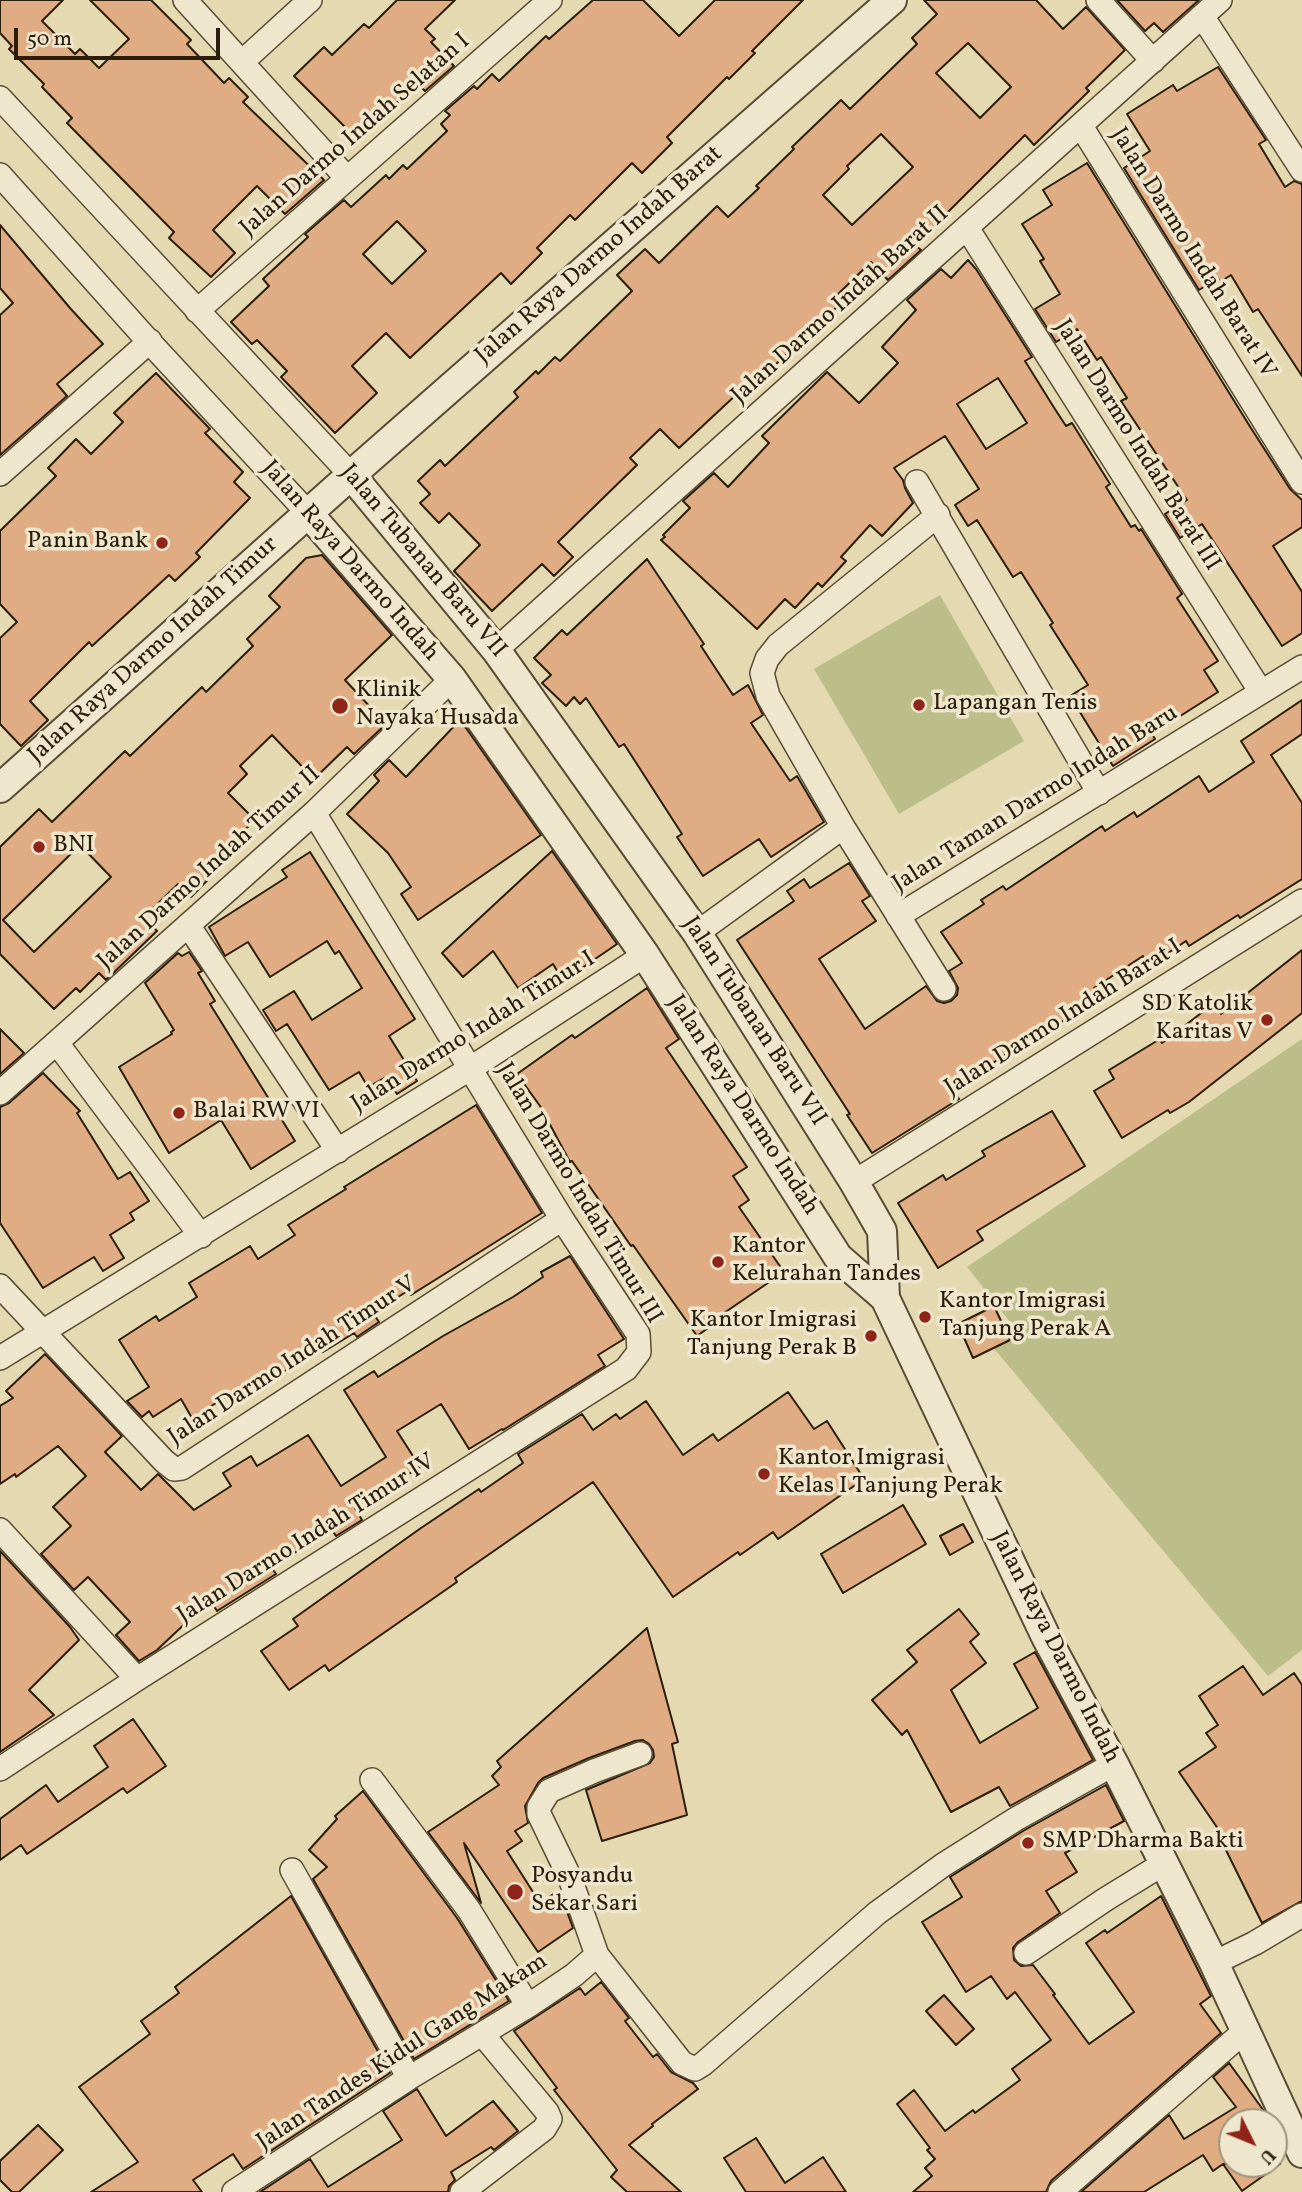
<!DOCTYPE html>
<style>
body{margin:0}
#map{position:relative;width:1302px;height:2192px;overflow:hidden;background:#e5d9b2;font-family:Vollkorn,serif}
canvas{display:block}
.north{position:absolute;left:1218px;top:2108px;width:70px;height:70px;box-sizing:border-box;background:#eee6cd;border:2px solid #a0967f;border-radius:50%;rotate:133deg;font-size:19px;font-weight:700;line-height:28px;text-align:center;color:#2a1d0a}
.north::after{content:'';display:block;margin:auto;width:24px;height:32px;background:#8f2418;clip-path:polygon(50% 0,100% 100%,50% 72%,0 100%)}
.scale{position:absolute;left:14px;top:28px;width:206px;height:32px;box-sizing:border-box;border:4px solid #2a1d0a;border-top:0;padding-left:9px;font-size:21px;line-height:24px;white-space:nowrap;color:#2a1d0a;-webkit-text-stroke:5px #eee6cd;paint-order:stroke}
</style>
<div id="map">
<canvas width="1302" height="2192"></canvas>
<div class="north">U</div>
<div class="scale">50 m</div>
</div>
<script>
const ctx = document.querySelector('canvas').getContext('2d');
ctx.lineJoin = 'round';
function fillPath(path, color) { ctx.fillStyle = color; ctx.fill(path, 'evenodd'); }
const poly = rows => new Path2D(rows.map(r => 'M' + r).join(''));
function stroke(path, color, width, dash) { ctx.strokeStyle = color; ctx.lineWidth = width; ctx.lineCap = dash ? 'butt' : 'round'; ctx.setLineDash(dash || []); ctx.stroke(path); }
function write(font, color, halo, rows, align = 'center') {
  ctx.font = font + ' Vollkorn,serif'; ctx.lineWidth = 7; ctx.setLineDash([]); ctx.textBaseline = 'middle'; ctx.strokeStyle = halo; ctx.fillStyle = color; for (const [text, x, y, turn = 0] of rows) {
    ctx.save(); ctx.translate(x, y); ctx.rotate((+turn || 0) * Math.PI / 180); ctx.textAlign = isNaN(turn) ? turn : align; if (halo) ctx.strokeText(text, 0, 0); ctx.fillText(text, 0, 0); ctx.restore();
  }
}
fillPath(poly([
 [940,595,1024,741,899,814,814,669],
 [1302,1039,1302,1650,1268,1676,991,1345,1017,1331,967,1267]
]), '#bbbe88');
const building = poly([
 [0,0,63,0,42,21,75,54,80,49,99,68,129,39,90,0,151,0,191,40,187,44,224,83,229,78,248,97,243,102,324,180,285,214,257,186,213,230,235,253,211,277,169,238,174,232,67,123,72,118,42,87,44,84,9,49,12,46,0,33,0,0],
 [397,0,455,0,425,29,435,39,431,42,454,66,425,91,417,83,359,141,294,76,324,47,332,55,364,24,369,28,397,0],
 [593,0,643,0,679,36,715,0,803,0,752,51,755,53,729,79,727,77,667,137,672,143,642,173,632,163,575,220,570,215,537,248,542,253,511,284,501,273,410,358,386,333,352,366,377,393,335,433,281,377,287,371,257,340,252,344,231,322,269,286,263,279,308,237,305,234,344,200,351,207,386,175,389,179,403,165,407,169,447,131,441,124,450,115,445,111,474,86,477,89,492,74,499,81,546,36,549,39,593,0],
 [397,221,426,251,392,284,363,254,397,221],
 [924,0,1036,0,1063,29,1086,7,1125,50,1086,88,1089,91,1034,145,1025,135,915,245,921,250,888,280,871,262,833,299,839,305,757,382,753,379,679,448,660,429,630,458,637,465,558,542,573,557,554,576,542,564,492,611,454,571,480,545,449,513,439,523,420,503,430,494,418,481,440,460,445,466,518,397,514,392,536,371,538,374,555,357,560,361,632,291,617,275,645,249,659,263,717,206,728,217,759,188,756,186,794,149,792,147,841,100,850,109,917,44,912,38,937,14,924,0],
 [968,43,1011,87,980,118,936,73,968,43],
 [881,134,913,167,852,225,823,195,849,169,847,166,881,134],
 [1117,0,1199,0,1163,32,1154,23,1145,31,1117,0],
 [1218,67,1266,140,1259,144,1285,187,1294,181,1302,184,1302,376,1258,309,1253,312,1231,275,1220,282,1218,278,1199,290,1124,168,1150,151,1127,114,1173,85,1177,91,1218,67],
 [1087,163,1249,425,1290,489,1302,500,1302,527,1273,546,1302,592,1302,633,1282,646,1202,524,1180,538,1165,514,1187,500,1121,401,1127,398,1101,357,1097,360,1077,329,1056,342,1035,309,1060,294,1040,261,1044,259,1022,224,1052,205,1043,190,1087,163],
 [0,225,70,308,103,344,57,384,67,396,0,455,0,315,13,303,0,288,0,225],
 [968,260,976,269,1032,357,1025,361,1053,406,1066,426,1072,423,1110,484,1106,487,1131,527,1135,525,1139,531,1141,529,1182,594,1177,598,1218,661,1204,670,1218,692,1152,734,1155,739,1113,766,1070,696,1088,685,1050,625,1053,623,1021,572,1013,577,977,520,968,526,955,505,979,489,945,436,894,468,903,480,905,488,913,503,882,536,870,525,841,557,846,561,822,587,818,583,795,608,785,599,757,629,661,540,665,537,663,535,690,508,683,501,714,473,728,487,769,443,762,436,827,372,859,403,898,363,882,347,916,310,907,300,941,269,951,278,968,260],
 [998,378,1027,423,986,449,957,404,998,378],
 [156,373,210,429,205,433,243,472,234,482,250,498,196,553,200,557,175,581,169,575,92,646,89,642,30,701,48,720,21,746,0,724,0,638,17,622,0,604,0,531,56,476,48,468,76,439,91,454,123,422,114,413,156,373],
 [322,555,392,635,345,680,386,724,354,754,347,747,314,779,272,735,240,766,247,774,228,793,255,820,230,844,236,851,191,897,178,884,144,917,157,931,106,980,99,973,80,992,76,988,54,1009,0,954,0,847,39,809,52,822,125,751,130,756,202,687,206,692,253,646,247,639,280,607,269,596,306,558,322,555],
 [80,845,111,877,34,952,3,920,80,845],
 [647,559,704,644,701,646,733,695,748,685,763,715,751,723,790,781,797,776,824,822,771,857,759,839,703,876,677,837,682,834,624,744,619,747,586,698,580,704,574,697,566,706,542,683,551,675,534,658,562,630,567,635,647,559],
 [1302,700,1302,734,1271,755,1302,803,1302,879,1240,918,1238,915,1189,946,1186,941,1149,966,1143,956,1094,988,1102,1001,1082,1014,1079,1010,1018,1052,1015,1048,953,1090,959,1099,872,1153,847,1115,850,1114,737,940,794,901,787,891,804,879,810,888,849,863,870,896,862,901,876,921,819,959,865,1029,926,986,937,1001,944,1003,951,1001,957,995,958,988,949,971,962,963,941,932,984,904,981,900,1003,886,1006,890,1102,826,1105,831,1134,812,1137,817,1199,776,1209,792,1254,762,1241,741,1302,700],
 [459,721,466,728,541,835,418,920,401,894,411,887,388,853,347,814,379,781,374,775,389,760,406,777,459,721],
 [552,851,617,944,563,981,553,964,518,988,493,951,463,977,442,953,552,851],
 [310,852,415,1019,389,1036,417,1081,397,1094,386,1077,368,1087,359,1072,329,1090,287,1024,276,1031,263,1010,294,991,312,1020,362,988,339,951,335,954,327,941,270,977,248,942,225,956,209,927,287,877,282,870,310,852],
 [1302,950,1302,1013,1189,1102,1170,1113,1168,1110,1122,1138,1094,1091,1114,1079,1109,1070,1160,1039,1162,1043,1213,1004,1221,1014,1302,950],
 [189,952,202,971,198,973,215,1001,210,1004,295,1141,251,1169,221,1120,169,1153,119,1067,172,1034,171,1032,174,1030,145,983,178,953,182,956,189,952],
 [647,988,679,1039,666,1048,747,1167,733,1176,749,1200,739,1207,784,1272,724,1313,726,1315,697,1336,633,1245,631,1246,572,1161,570,1162,540,1106,517,1074,572,1035,575,1038,647,988],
 [0,1029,24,1053,0,1074,0,1029],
 [43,1073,80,1111,77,1113,118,1179,130,1172,149,1201,130,1213,134,1220,110,1235,124,1258,103,1271,94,1257,43,1288,0,1223,0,1107,9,1103,43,1073],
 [476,1105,542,1213,411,1295,409,1290,373,1313,379,1322,357,1337,354,1333,323,1352,321,1350,295,1364,258,1388,253,1380,192,1418,181,1399,153,1417,149,1411,142,1417,127,1401,149,1387,119,1340,156,1316,159,1321,197,1297,189,1283,250,1246,258,1259,295,1235,288,1225,346,1189,344,1187,476,1105],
 [1052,1111,1085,1166,977,1231,983,1240,938,1268,898,1203,943,1175,946,1180,985,1156,982,1151,1052,1111],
 [570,1256,624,1339,598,1355,605,1366,503,1430,502,1429,469,1449,441,1404,397,1431,420,1467,355,1508,362,1520,336,1536,332,1530,271,1567,276,1574,217,1611,210,1600,157,1650,139,1661,116,1635,130,1622,88,1577,74,1590,41,1554,71,1526,53,1507,86,1476,58,1446,16,1477,15,1474,0,1484,0,1406,13,1398,6,1391,45,1354,122,1436,105,1452,141,1490,158,1474,194,1510,231,1486,223,1473,251,1456,257,1466,308,1435,341,1486,386,1457,344,1390,374,1371,378,1377,443,1336,513,1297,543,1277,541,1272,570,1256],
 [994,1306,1010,1340,973,1358,958,1324,994,1306],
 [788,1392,814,1429,827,1421,864,1479,778,1539,773,1532,740,1555,738,1552,673,1597,593,1482,455,1578,457,1582,329,1671,325,1665,289,1690,261,1651,298,1626,293,1619,421,1528,479,1489,481,1492,523,1463,518,1454,582,1414,593,1430,616,1414,620,1419,646,1401,683,1455,713,1434,718,1441,788,1392],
 [903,1505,926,1544,843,1593,821,1554,903,1505],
 [963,1524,973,1542,950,1555,940,1536,963,1524],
 [0,1551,70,1627,79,1640,29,1690,54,1715,0,1752,0,1551],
 [959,1609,979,1634,970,1642,986,1663,951,1690,980,1743,1038,1708,1014,1664,1035,1652,1093,1760,1010,1806,999,1787,951,1812,907,1730,902,1735,872,1700,917,1662,907,1650,959,1609],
 [647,1628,678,1742,672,1744,687,1815,602,1841,586,1790,650,1763,654,1757,653,1750,649,1744,643,1740,635,1741,589,1758,543,1778,538,1783,525,1806,528,1823,515,1831,522,1841,507,1851,540,1903,555,1893,566,1909,573,1928,538,1952,464,1843,481,1903,428,1832,499,1785,492,1776,501,1767,497,1761,647,1628],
 [1243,1666,1263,1695,1294,1673,1302,1685,1302,1901,1262,1923,1220,1838,1223,1836,1179,1772,1216,1747,1206,1733,1218,1725,1199,1696,1243,1666],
 [133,1719,166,1766,127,1793,123,1788,27,1854,21,1845,0,1860,0,1819,46,1785,58,1802,108,1767,94,1746,133,1719],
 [1106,1785,1124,1821,1065,1853,1077,1872,1046,1891,1060,1913,1018,1942,1013,1948,1014,1960,1021,1966,1033,1965,1055,1994,1053,1995,1089,2044,1134,2012,1086,1943,1105,1930,1107,1933,1161,1896,1211,1996,1200,2004,1221,2033,1051,2181,1046,2192,913,2192,932,2176,925,2168,935,2159,927,2150,930,2148,897,2104,914,2090,945,2131,973,2110,975,2113,1020,2080,1012,2069,1051,2040,1015,1992,1007,1999,991,1976,966,1992,922,1922,962,1897,950,1877,1023,1831,1106,1785],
 [363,1791,457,1918,509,2001,414,2059,313,1879,327,1867,309,1850,337,1819,335,1816,363,1791],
 [291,1896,390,2073,243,2169,233,2154,193,2180,202,2192,91,2192,138,2162,79,2087,150,2034,141,2021,179,1993,175,1987,291,1896],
 [601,1982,629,2018,625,2021,653,2057,657,2054,671,2072,693,2083,698,2089,652,2124,653,2126,629,2145,681,2192,627,2192,611,2177,617,2170,554,2090,557,2088,514,2031,580,1988,585,1995,601,1982],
 [944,1995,974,2029,956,2045,926,2011,944,1995],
 [1229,2063,1264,2111,1269,2122,1232,2122,1232,2159,1224,2164,1280,2164,1242,2191,1223,2164,1213,2171,1203,2155,1144,2192,1081,2192,1169,2115,1184,2139,1236,2107,1213,2077,1229,2063],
 [417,2089,446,2136,493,2101,518,2131,494,2150,491,2147,451,2172,455,2180,449,2186,448,2192,260,2192,310,2159,328,2187,402,2140,383,2111,417,2089],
 [38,2125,63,2150,19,2192,12,2192,0,2180,0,2161,38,2125],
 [756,2138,785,2183,823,2157,846,2192,746,2192,724,2158,756,2138]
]);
fillPath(building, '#e0ac84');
stroke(building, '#2a1d0a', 2);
const minor = poly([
 [185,0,346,177],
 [1098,0,1153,61],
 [1202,16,1302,170],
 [242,62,310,0],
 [0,98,351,475],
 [1081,126,1302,482],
 [0,175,143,335,308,513],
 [967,228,1261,692],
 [197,311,550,0],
 [0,474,150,341],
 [917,482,1099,793],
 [938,515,778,645,767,659,762,673,768,696,843,827,944,989],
 [496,650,1220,0],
 [898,916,1302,667],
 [188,925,338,1151],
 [697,933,843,827],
 [57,1043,201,1236],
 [0,1093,314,813,452,679],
 [854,1182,1302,901],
 [0,1286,164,1461,174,1469,182,1468,562,1219],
 [0,1358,471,1068,645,955],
 [0,1530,137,1679],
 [640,1754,594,1771,549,1791,539,1807,539,1814,570,1878,597,1955,682,2063,695,2069,703,2064,877,1913,943,1865,1016,1819,1114,1764],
 [0,1769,137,1679,626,1369,639,1352,638,1334,562,1219,314,813],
 [372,1780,469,1910,528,2006],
 [292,1870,409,2078],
 [1026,1953,1106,1899,1163,1864],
 [1214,1963,1255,1943,1302,1915],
 [234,2192,409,2078,528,2006,574,1975,597,1955],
 [462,2192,544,2129,550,2119,547,2112,483,2035],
 [1060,2192,1246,2030]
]);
const tertiary = poly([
 [351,475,496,650,697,933,854,1182,882,1231,885,1298],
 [308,513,452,679,645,955,838,1257,885,1298,1046,1637,1114,1764,1214,1963,1302,2153],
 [0,788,351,475,892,0]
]);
stroke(minor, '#594c34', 26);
stroke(tertiary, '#594c34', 32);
stroke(minor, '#eee6cd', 23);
stroke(tertiary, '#eee6cd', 28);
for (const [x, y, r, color] of [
 [162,543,7,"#8f2418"],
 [919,705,7,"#8f2418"],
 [340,706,9,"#8f2418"],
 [39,847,7,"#8f2418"],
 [1267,1020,7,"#8f2418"],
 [179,1113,7,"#8f2418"],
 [718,1262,7,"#8f2418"],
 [925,1317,7,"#8f2418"],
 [871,1336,7,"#8f2418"],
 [764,1474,7,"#8f2418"],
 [1028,1843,7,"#8f2418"],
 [515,1892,9,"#8f2418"]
]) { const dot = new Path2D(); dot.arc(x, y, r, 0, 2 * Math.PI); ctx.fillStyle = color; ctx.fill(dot); stroke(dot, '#eee6cd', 2.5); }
write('24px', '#2a1d0a', '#eee6cd', [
 ["Jalan Darmo Indah Selatan I",356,136,-41],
 ["Jalan Darmo Indah Barat IV",1192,254,58],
 ["Jalan Raya Darmo Indah Barat",600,256,-41],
 ["Jalan Darmo Indah Barat II",841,306,-42],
 ["Jalan Darmo Indah Barat III",1136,446,58],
 ["Jalan Raya Darmo Indah",349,562,49],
 ["Jalan Tubanan Baru VII",422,562,50],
 ["Jalan Raya Darmo Indah Timur",154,651,-42],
 ["Jalan Taman Darmo Indah Baru",1036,800,-32],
 ["Jalan Darmo Indah Timur II",210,869,-42],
 ["Jalan Darmo Indah Barat I",1064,1019,-32],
 ["Jalan Tubanan Baru VII",753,1022,57],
 ["Jalan Darmo Indah Timur I",474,1033,-32],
 ["Jalan Raya Darmo Indah",742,1106,57],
 ["Jalan Darmo Indah Timur III",578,1194,59],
 ["Jalan Darmo Indah Timur V",293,1362,-33],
 ["Jalan Darmo Indah Timur IV",307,1540,-32],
 ["Jalan Raya Darmo Indah",1054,1648,63],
 ["Jalan Tandes Kidul Gang Makam",403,2053,-33]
]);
write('24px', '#2a1d0a', '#eee6cd', [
 ["Panin Bank",148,543,"right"],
 ["Klinik",356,692],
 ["Nayaka Husada",356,720],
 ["Lapangan Tenis",933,705],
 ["BNI",53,847],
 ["SD Katolik",1253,1006,"right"],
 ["Karitas V",1253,1034,"right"],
 ["Balai RW VI",193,1113],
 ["Kantor",732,1248],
 ["Kelurahan Tandes",732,1276],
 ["Kantor Imigrasi",939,1303],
 ["Tanjung Perak A",939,1331],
 ["Kantor Imigrasi",857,1322,"right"],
 ["Tanjung Perak B",857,1350,"right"],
 ["Kantor Imigrasi",778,1460],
 ["Kelas I Tanjung Perak",778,1488],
 ["SMP Dharma Bakti",1042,1843],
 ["Posyandu",531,1878],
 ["Sekar Sari",531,1906]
], 'left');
</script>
